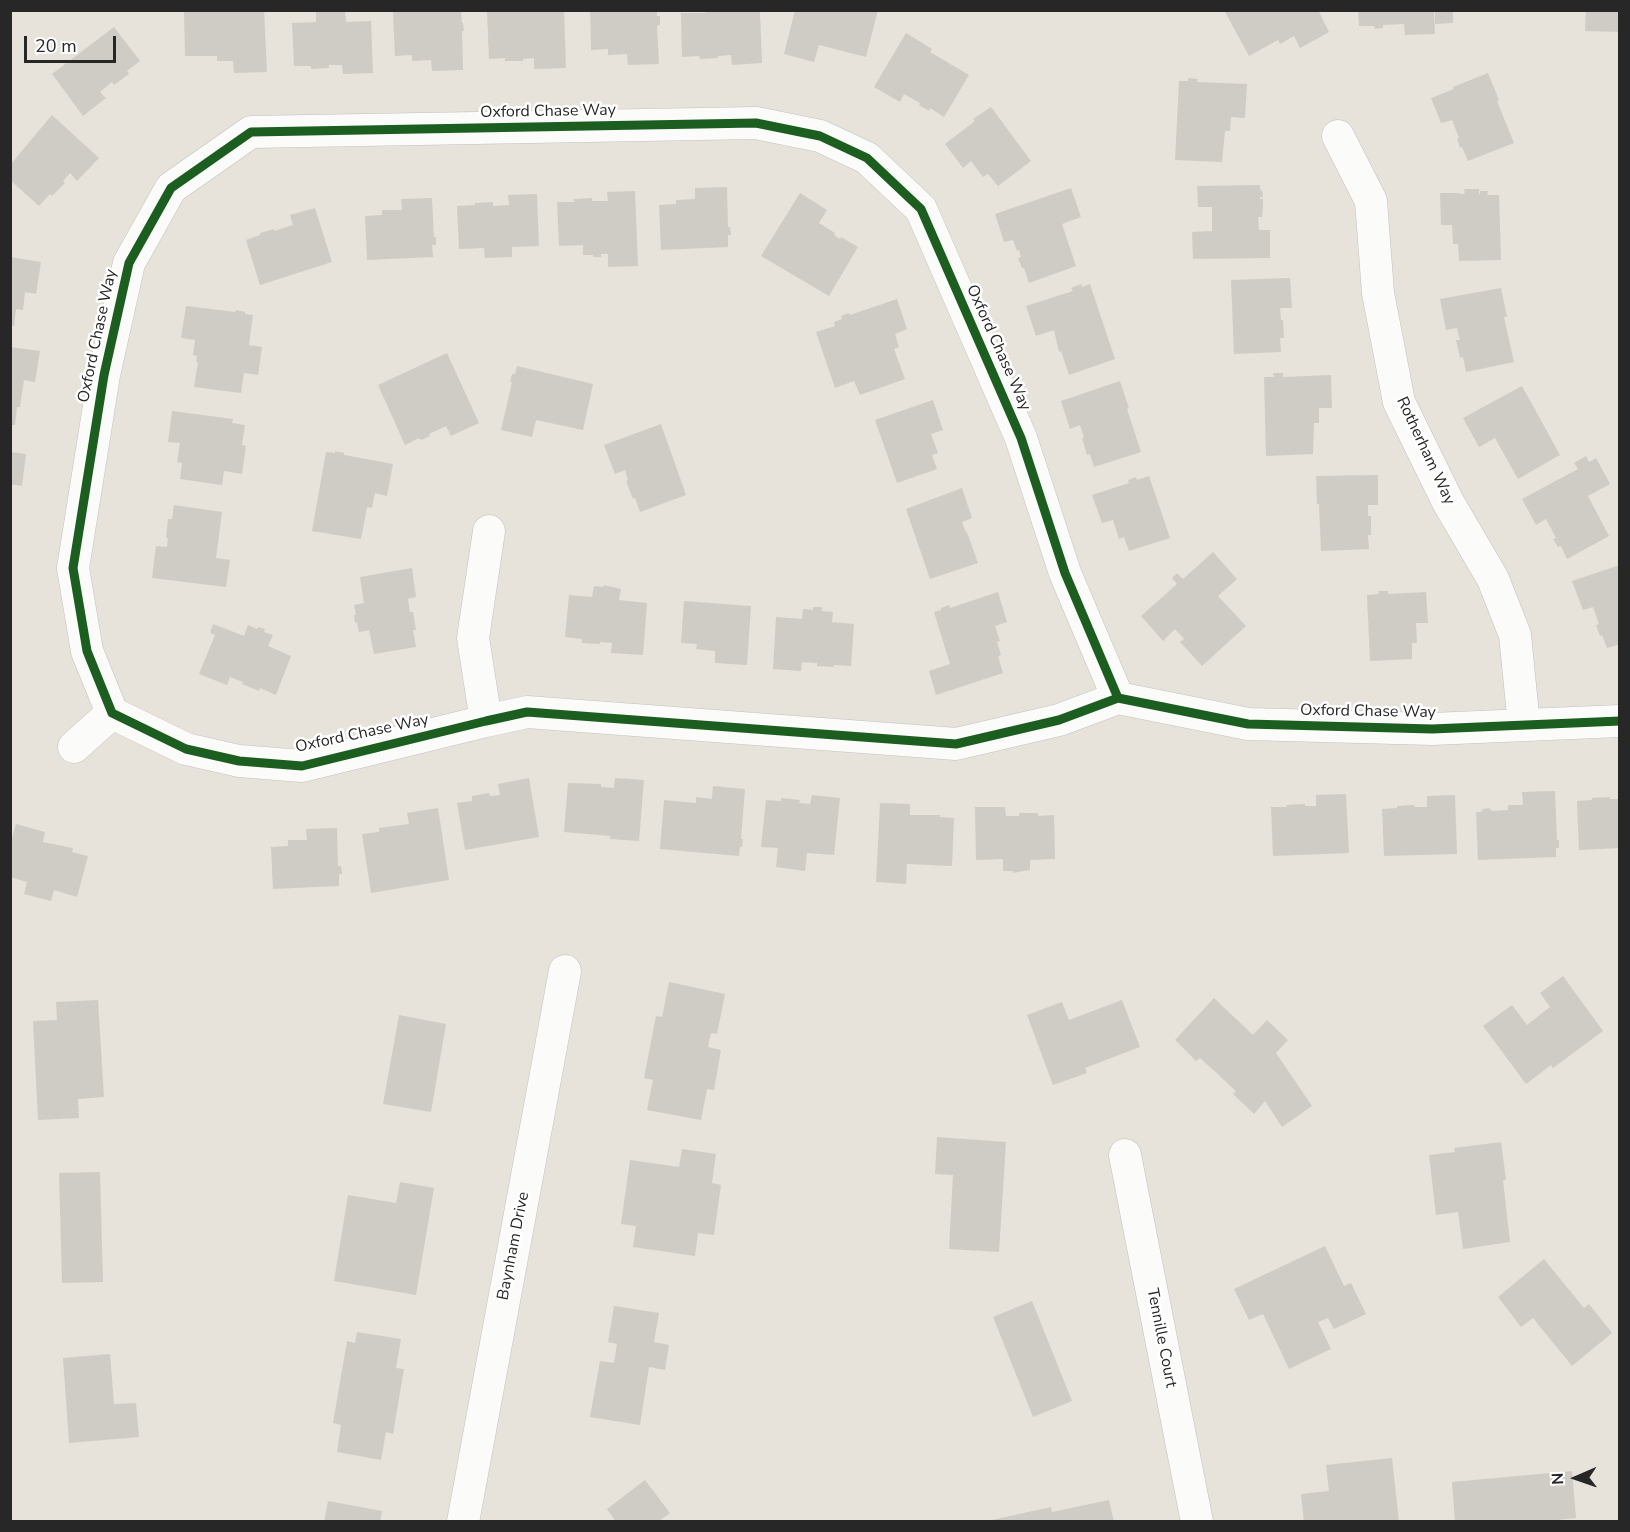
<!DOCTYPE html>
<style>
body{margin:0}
#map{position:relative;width:1630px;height:1532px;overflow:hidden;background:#e7e2da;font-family:"Nunito Sans",sans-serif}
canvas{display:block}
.frame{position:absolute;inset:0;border:12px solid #272727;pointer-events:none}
.north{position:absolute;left:1546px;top:1448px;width:60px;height:60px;-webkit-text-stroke:4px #fff;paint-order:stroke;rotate:268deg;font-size:16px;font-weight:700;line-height:24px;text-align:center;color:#272727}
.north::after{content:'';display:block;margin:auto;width:21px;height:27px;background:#272727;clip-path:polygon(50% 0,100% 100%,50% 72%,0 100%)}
.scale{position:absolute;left:24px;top:36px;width:92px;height:27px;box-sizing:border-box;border:3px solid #272727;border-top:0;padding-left:8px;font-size:18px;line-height:21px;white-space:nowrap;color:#272727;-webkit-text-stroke:4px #fff;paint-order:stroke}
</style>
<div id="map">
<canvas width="1630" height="1532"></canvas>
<div class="frame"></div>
<div class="north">N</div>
<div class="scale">20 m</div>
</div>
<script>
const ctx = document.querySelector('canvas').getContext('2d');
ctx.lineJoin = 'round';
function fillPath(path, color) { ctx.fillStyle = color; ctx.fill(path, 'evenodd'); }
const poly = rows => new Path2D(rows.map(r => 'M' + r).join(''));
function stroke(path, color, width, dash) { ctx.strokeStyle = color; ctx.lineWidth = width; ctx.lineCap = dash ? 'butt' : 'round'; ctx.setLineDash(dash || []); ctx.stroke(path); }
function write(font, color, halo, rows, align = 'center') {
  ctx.font = font + ' "Nunito Sans",sans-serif'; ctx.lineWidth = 5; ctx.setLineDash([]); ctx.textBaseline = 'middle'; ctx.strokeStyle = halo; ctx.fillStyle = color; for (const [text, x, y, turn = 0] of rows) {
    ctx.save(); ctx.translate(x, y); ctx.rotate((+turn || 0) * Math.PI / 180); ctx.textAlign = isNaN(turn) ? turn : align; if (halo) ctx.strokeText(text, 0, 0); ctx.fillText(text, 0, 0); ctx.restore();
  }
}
fillPath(poly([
 [184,10,264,10,267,72,234,73,233,61,217,61,217,56,185,56],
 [327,10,345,10,346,22,371,21,373,73,343,74,342,65,329,65,329,68,311,69,311,66,294,66,292,23,316,22,316,11],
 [433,10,461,10,462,23,463,23,464,31,462,31,463,70,432,71,431,60,412,61,412,55,395,56,393,12],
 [487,10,564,10,566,68,534,69,534,58,523,59,523,61,505,61,505,58,489,59],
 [590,10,657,10,657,16,660,16,660,25,657,26,659,64,628,65,627,54,608,55,608,49,591,50],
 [705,10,733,10,733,12,760,12,762,63,732,65,731,55,718,56,718,58,700,59,699,56,682,57,681,13,706,13],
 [795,10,878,10,866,57,819,45,814,62,784,54],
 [1224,10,1318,10,1329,32,1300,48,1294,36,1280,44,1278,40,1249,56],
 [1358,10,1434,10,1435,34,1405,35,1404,24,1383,25,1383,28,1375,29,1374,26,1359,26],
 [1435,10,1453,10,1453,23,1435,24],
 [1586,10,1620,10,1620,32,1585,31],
 [114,27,140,61,127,71,129,74,114,85,112,82,100,92,106,98,83,116,52,74],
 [906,33,932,49,930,52,969,75,944,117,930,108,929,111,919,105,920,103,904,94,900,102,874,87],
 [1488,73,1499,100,1497,101,1514,143,1468,161,1462,147,1460,148,1457,139,1459,138,1452,120,1441,123,1431,98,1454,89,1453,87],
 [1188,78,1198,79,1197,82,1247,84,1245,118,1231,117,1230,131,1225,131,1222,162,1175,160,1179,81,1188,81],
 [991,107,1031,161,998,186,988,174,983,177,971,161,963,168,945,144,975,121,973,119],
 [52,115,99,158,77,181,70,173,63,181,65,183,52,196,50,194,39,206,10,180,10,165],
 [1260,185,1260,189,1262,191,1263,197,1260,197,1260,199,1263,199,1263,205,1262,217,1258,217,1259,230,1270,230,1270,258,1193,259,1192,232,1212,231,1212,207,1198,207,1197,186],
 [727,187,728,227,730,227,731,235,728,235,728,247,661,250,659,205,676,204,676,200,695,199,695,188],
 [1071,188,1081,217,1062,224,1076,266,1029,283,1024,268,1022,268,1018,258,1021,257,1019,250,1017,251,1013,240,1004,242,995,214],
 [1464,189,1479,189,1479,194,1480,194,1480,191,1488,191,1487,195,1499,195,1501,260,1459,261,1458,244,1453,244,1452,225,1441,225,1440,193,1460,193,1460,194,1465,194],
 [635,191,638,266,608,267,608,254,601,254,601,257,593,257,593,255,583,255,583,245,559,246,557,202,574,202,574,199,592,198,592,201,608,201,607,192],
 [800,193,827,210,819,223,835,233,834,235,840,239,841,237,858,247,829,296,761,256],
 [537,194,539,246,512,247,512,257,485,258,484,248,459,249,457,206,475,205,475,203,493,202,493,206,509,205,508,195],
 [432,198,434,237,436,237,436,245,432,245,433,257,367,260,365,216,382,215,382,210,402,210,401,199],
 [315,208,332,262,260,285,246,240,260,235,260,233,274,229,274,231,293,225,290,215],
 [10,257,41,262,36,294,25,292,23,310,16,309,14,326,10,325],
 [1290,278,1292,308,1280,308,1281,320,1283,320,1284,338,1280,338,1281,352,1234,354,1231,280],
 [1081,284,1082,287,1090,284,1115,359,1069,375,1061,351,1059,352,1054,330,1036,336,1026,306,1073,291,1071,288],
 [1501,288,1507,317,1504,317,1514,362,1466,372,1463,357,1460,358,1456,340,1460,340,1457,328,1446,330,1440,299],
 [897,299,907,329,895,334,899,347,894,349,905,379,860,395,854,381,835,388,816,332,835,326,834,322,842,319,841,316,849,313,850,315],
 [186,306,235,312,236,310,245,312,245,314,253,315,249,345,262,347,258,375,244,373,241,393,194,387,198,362,196,362,197,356,193,355,195,340,181,338],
 [10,347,40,351,35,382,24,380,20,407,17,407,15,425,10,425],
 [447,353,479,423,451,436,446,426,429,434,430,436,421,440,419,438,405,445,378,385],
 [517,366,593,384,583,430,536,420,532,437,501,430,512,382,510,382,512,374,515,374],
 [1273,373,1283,373,1283,377,1331,375,1332,408,1319,408,1319,423,1314,423,1313,454,1266,456,1264,377,1274,377],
 [1120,381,1129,408,1127,409,1141,452,1094,467,1090,454,1087,455,1082,438,1084,437,1080,425,1070,429,1061,401],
 [1522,386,1560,455,1518,479,1495,438,1479,447,1463,418],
 [933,400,943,430,931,434,938,453,932,455,937,469,897,483,875,420],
 [172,411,233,419,232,423,245,425,242,445,246,446,242,474,224,471,222,485,180,479,182,463,177,462,180,443,168,442],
 [661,424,686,495,640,512,635,498,633,499,626,481,628,480,625,470,615,474,604,445],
 [335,451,344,453,344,455,393,464,387,496,375,493,372,508,367,507,361,539,312,531,326,452,335,453],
 [10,452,26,454,22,486,10,484],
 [1586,456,1589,462,1596,458,1610,484,1588,496,1609,536,1567,559,1561,546,1558,547,1553,539,1556,538,1546,519,1536,525,1522,499,1578,469,1574,463],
 [1378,475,1378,505,1368,505,1368,516,1371,516,1371,535,1368,535,1369,549,1321,551,1319,504,1317,504,1316,476],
 [1149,476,1170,538,1129,551,1124,537,1119,539,1113,520,1102,523,1092,495,1129,483,1128,480,1136,477,1137,480],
 [962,488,972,518,962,522,966,533,967,532,978,563,930,579,906,509],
 [174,505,222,512,216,558,230,560,226,587,152,578,156,546,167,547,168,538,166,538,168,519,172,519],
 [1213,552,1237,579,1218,596,1246,626,1202,666,1180,642,1184,639,1175,629,1163,641,1141,616,1177,584,1172,578,1177,573,1183,579],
 [1620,565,1620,644,1607,648,1602,635,1600,636,1596,625,1599,624,1593,607,1583,610,1572,581],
 [412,568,416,597,408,599,410,612,413,612,416,630,413,630,416,647,374,654,369,630,359,632,357,622,355,623,354,615,356,615,354,605,364,603,360,577],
 [604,585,621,589,619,600,647,603,643,655,611,653,612,643,600,642,600,644,582,643,582,639,565,637,569,595,592,597,594,586,603,587],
 [1378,591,1388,591,1388,594,1426,592,1428,623,1416,623,1417,643,1412,643,1412,659,1370,661,1367,595,1379,594],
 [998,592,1007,622,995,626,1000,641,997,642,1001,655,998,656,1003,673,936,695,929,671,950,664,934,612,941,610,941,608,949,605,950,608],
 [684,601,751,606,747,665,715,663,715,651,696,649,697,644,681,643],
 [813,607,822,607,822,611,833,612,832,622,854,624,851,666,834,665,834,667,817,666,817,663,802,662,801,671,773,669,776,617,802,619,803,609,813,610],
 [213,624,244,636,248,625,257,629,258,627,265,629,264,632,273,635,268,646,291,656,276,695,260,688,259,691,242,684,243,682,230,677,227,685,199,674,215,635,210,633],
 [529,778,539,837,465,850,457,803,472,801,472,796,489,793,490,796,500,795,498,784],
 [615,778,644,780,639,841,610,839,610,836,564,832,568,783,601,784,601,787,614,788],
 [713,786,745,789,741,839,743,839,742,847,740,847,739,856,660,849,664,800,696,803,696,797,712,799],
 [1555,791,1557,840,1559,840,1559,848,1556,848,1556,857,1478,860,1476,812,1481,812,1483,809,1489,808,1492,811,1508,810,1508,805,1523,805,1522,792],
 [1346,794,1349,853,1273,856,1271,807,1287,807,1286,805,1305,804,1305,806,1316,806,1316,795],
 [812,795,840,798,834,855,807,853,805,871,776,867,778,848,761,847,766,800,781,801,781,798,800,800,799,803,810,804],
 [1455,795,1457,854,1384,856,1382,809,1397,808,1397,806,1414,805,1414,807,1427,807,1427,796],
 [1610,797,1610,799,1620,799,1620,848,1579,850,1577,801,1592,800,1592,798],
 [880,803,910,804,910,815,940,815,940,817,954,818,952,866,907,864,906,884,876,882],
 [975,807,1005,807,1006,816,1019,816,1019,813,1038,813,1038,816,1054,815,1055,859,1030,860,1030,870,1013,873,1013,871,1003,871,1003,859,976,860],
 [438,808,449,880,371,893,362,834,379,832,379,828,409,824,407,813],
 [16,824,45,832,43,842,73,848,72,852,88,856,77,897,54,890,51,901,24,894,27,882,10,877,10,845],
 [337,828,338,866,341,866,342,874,339,874,339,886,273,889,271,847,288,846,288,840,307,840,306,829],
 [1563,976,1603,1031,1553,1068,1551,1065,1526,1084,1483,1026,1512,1005,1527,1025,1550,1007,1540,993],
 [669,982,725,994,717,1034,711,1033,708,1047,721,1050,714,1090,707,1089,701,1120,647,1110,653,1080,644,1078,656,1016,662,1017],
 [1214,998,1253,1035,1267,1020,1288,1040,1276,1053,1312,1106,1282,1127,1265,1101,1254,1114,1233,1094,1236,1091,1200,1058,1196,1061,1175,1040],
 [98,1000,104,1097,78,1099,79,1118,38,1120,33,1021,57,1020,56,1002],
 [1122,1000,1140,1047,1085,1068,1087,1073,1053,1085,1027,1015,1062,1002,1069,1020],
 [399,1015,446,1024,431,1112,383,1104],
 [937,1137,1006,1142,999,1252,949,1249,953,1175,935,1174],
 [1501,1142,1506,1180,1503,1180,1510,1242,1463,1249,1458,1212,1436,1215,1429,1155,1455,1152,1454,1148],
 [682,1149,716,1154,712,1183,721,1185,714,1235,698,1233,695,1256,633,1247,636,1226,621,1224,630,1160,679,1167],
 [100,1172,103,1282,62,1283,59,1173],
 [400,1182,434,1188,416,1295,334,1281,348,1195,396,1203],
 [1325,1246,1344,1286,1351,1283,1366,1314,1334,1329,1328,1318,1318,1322,1331,1349,1289,1369,1263,1314,1249,1320,1234,1289],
 [1544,1259,1584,1308,1589,1304,1612,1333,1572,1366,1533,1318,1521,1327,1498,1297],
 [1032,1301,1072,1401,1033,1417,993,1317],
 [614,1306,659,1313,654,1342,669,1345,665,1370,649,1367,640,1425,590,1417,600,1361,614,1363,617,1344,608,1342],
 [357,1332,401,1339,396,1368,404,1369,393,1434,386,1432,381,1460,337,1452,341,1425,333,1423,347,1341,355,1343],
 [110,1354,114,1404,136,1403,139,1437,69,1443,63,1358],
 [1392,1458,1399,1522,1304,1522,1301,1494,1329,1491,1326,1465],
 [1572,1471,1576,1518,1537,1522,1455,1522,1452,1482],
 [645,1480,670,1513,658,1522,616,1522,607,1509],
 [1109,1500,1114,1522,992,1522,992,1520,1051,1507,1052,1512],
 [328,1501,382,1511,380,1522,324,1522]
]), '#cfccc6');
const street = poly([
 [1338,136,1371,201,1378,293,1399,402,1448,502,1493,579,1515,635,1524,725],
 [1118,698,1065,573,1021,438,921,209,867,158,820,136,756,123,251,132,171,188,129,263,104,375,73,568,87,651,112,713,186,749,239,761,302,766,486,721,527,712,956,744,1059,720,1118,698,1248,724,1432,729,1620,721],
 [486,721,473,638,489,531],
 [74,747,112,713],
 [1125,1155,1197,1522],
 [463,1522,565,971]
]);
stroke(street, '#c2c1c2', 33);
stroke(street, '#fbfbf9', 32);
stroke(poly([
 [1118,698,1065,573,1021,438,921,209,867,158,820,136,756,123,251,132,171,188,129,263,104,375,73,568,87,651,112,713,186,749,239,761,302,766,486,721,527,712,956,744,1059,720,1118,698,1248,724,1432,729,1620,721]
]), '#1b5e20', 9);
write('16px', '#272727', '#fff', [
 ["Oxford Chase Way",548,112,-1],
 ["Oxford Chase Way",98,336,-78],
 ["Oxford Chase Way",998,348,66],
 ["Rotherham Way",1425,451,65],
 ["Oxford Chase Way",1368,712,1],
 ["Oxford Chase Way",362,734,-12],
 ["Baynham Drive",514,1246,-79],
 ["Tennille Court",1161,1338,79]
]);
</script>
